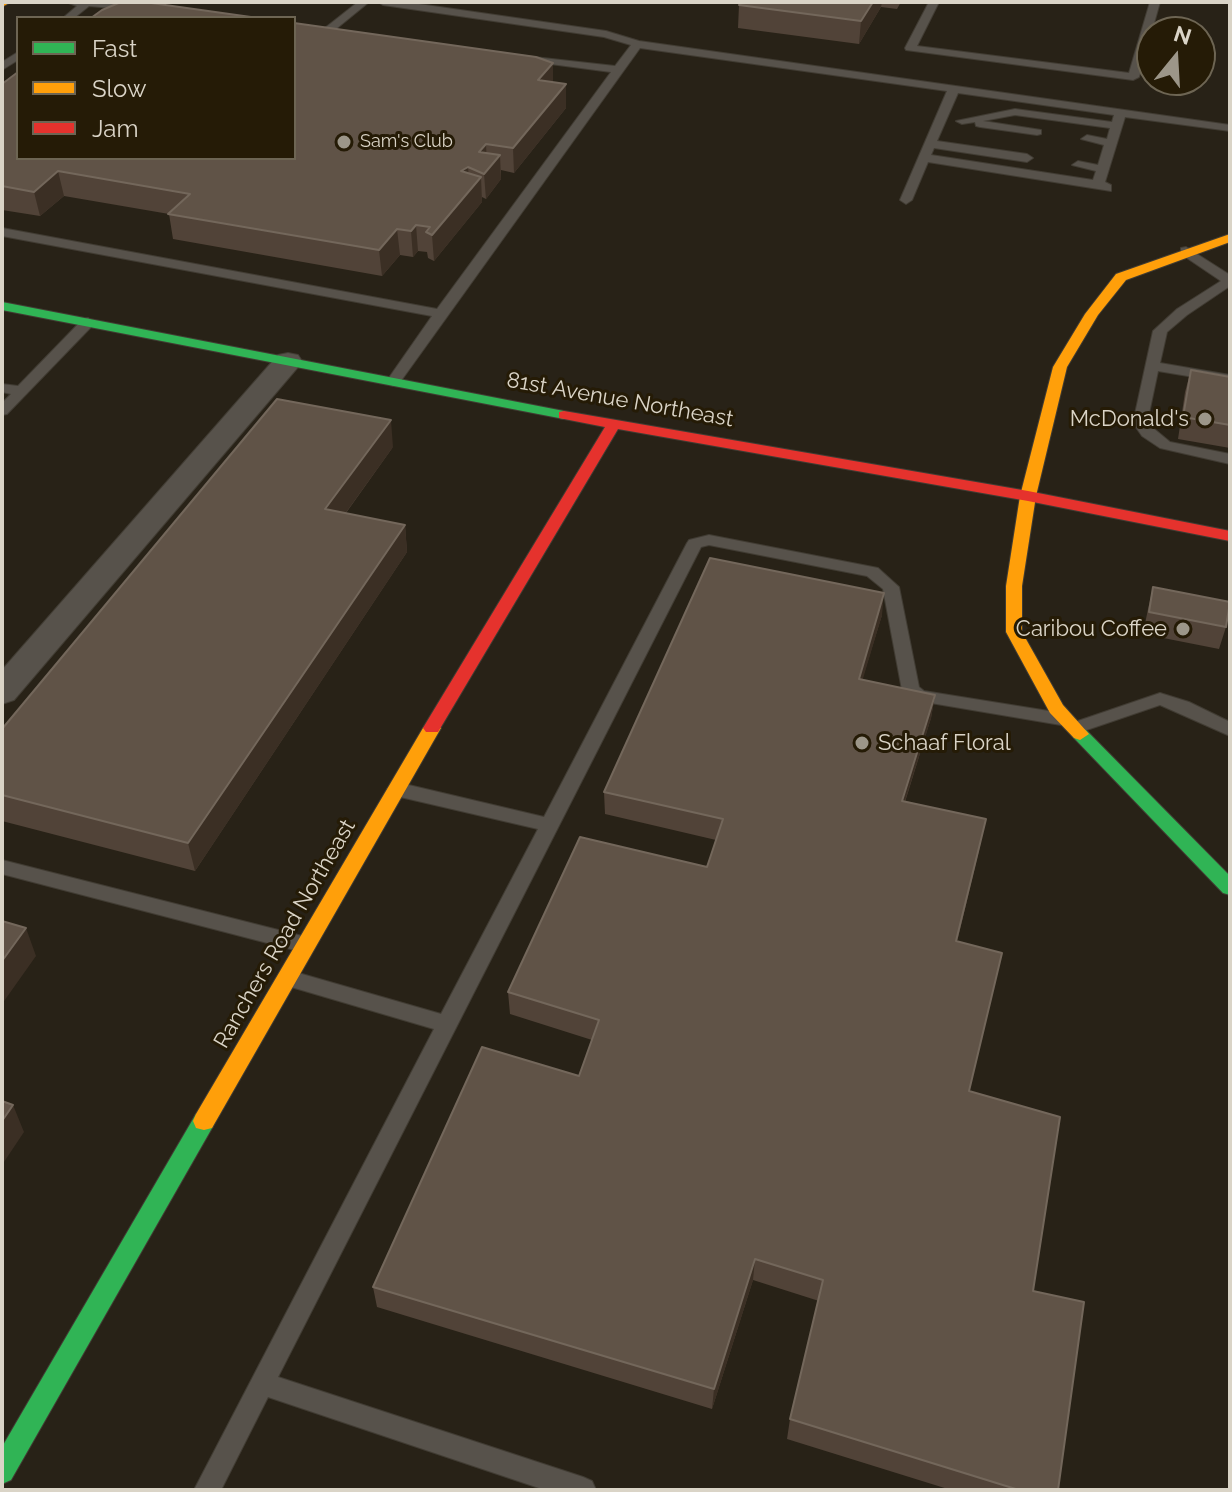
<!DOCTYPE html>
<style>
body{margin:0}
#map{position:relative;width:1232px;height:1492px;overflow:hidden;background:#282217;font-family:Raleway,sans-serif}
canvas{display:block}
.frame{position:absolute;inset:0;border:4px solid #dad4c7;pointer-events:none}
.legend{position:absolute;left:16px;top:16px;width:280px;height:144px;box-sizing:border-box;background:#251b06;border:2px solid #6d6553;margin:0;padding:10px 14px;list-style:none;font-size:24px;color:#dad4c7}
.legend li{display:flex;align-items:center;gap:16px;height:40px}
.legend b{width:40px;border:2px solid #6d6553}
.north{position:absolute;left:1136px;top:16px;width:80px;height:80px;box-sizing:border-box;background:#251b06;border:2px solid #6d6553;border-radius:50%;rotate:18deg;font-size:22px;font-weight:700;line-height:32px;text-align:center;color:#dad4c7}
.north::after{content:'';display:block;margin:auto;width:28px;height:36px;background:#9c9689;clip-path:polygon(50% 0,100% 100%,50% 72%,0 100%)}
</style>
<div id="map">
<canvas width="1232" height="1492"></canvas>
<div class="frame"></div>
<ul class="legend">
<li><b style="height:10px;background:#30b455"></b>Fast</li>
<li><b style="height:10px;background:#ff9f0a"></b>Slow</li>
<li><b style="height:10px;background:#e5322d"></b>Jam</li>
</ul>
<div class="north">N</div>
</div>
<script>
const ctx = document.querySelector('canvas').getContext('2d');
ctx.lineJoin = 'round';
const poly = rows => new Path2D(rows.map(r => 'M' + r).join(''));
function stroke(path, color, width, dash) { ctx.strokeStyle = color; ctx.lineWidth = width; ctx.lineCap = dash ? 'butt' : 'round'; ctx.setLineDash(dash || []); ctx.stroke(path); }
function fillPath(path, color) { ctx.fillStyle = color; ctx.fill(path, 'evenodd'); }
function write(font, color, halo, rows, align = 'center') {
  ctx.font = font + ' Raleway,sans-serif'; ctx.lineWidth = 6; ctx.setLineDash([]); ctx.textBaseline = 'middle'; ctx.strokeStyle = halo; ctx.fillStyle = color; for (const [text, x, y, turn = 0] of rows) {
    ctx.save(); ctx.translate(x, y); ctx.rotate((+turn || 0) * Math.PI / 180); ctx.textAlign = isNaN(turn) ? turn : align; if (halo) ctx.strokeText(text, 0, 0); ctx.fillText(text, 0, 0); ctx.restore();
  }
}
const lane = poly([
 [66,2,111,2,141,7,136,10,89,6,74,18,63,18,77,6,66,2],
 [358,2,369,2,331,33,294,30,294,24,325,28,358,2],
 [378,2,405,2,606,31,639,41,1230,125,1230,131,1125,117,1105,182,1111,185,1111,191,928,162,912,200,906,204,900,200,947,91,640,48,398,385,393,386,386,382,432,316,2,236,2,228,437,309,611,72,520,60,516,59,516,55,615,66,631,45,604,37,383,5,378,2],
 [958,93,1114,115,1112,122,1015,109,956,121,962,124,975,122,976,126,980,127,1037,135,1041,134,1041,130,983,121,1015,115,1110,128,1107,139,1087,135,1081,139,1104,145,1098,165,1078,161,1072,165,1096,171,1093,180,931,155,934,148,1027,162,1033,158,1027,154,937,141,958,93],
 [929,2,939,2,917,46,1129,73,1150,2,1160,2,1139,77,1133,80,906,50,905,48,929,2],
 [18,52,18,60,2,70,2,62,18,52],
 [1186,247,1230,275,1230,286,1187,315,1167,332,1160,363,1230,375,1230,383,1158,371,1147,423,1170,442,1230,454,1230,464,1160,448,1142,436,1133,423,1153,331,1177,309,1221,281,1181,254,1181,248,1186,247],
 [88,318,95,322,93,325,7,414,2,415,2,403,11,394,2,392,2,384,18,386,83,319,88,318],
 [709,535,878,568,899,587,919,687,924,691,1061,713,1070,719,1061,725,913,700,902,690,883,589,867,576,709,545,701,547,278,1377,583,1477,592,1481,596,1490,545,1490,268,1397,221,1490,194,1490,434,1029,281,984,278,978,281,972,288,970,441,1014,538,829,396,796,387,789,396,782,544,817,687,543,689,540,709,535],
 [1160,693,1189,702,1230,722,1230,736,1160,705,1075,734,1066,728,1069,724,1160,693],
 [2,860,306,937,313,940,316,945,313,950,306,953,2,874,2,860]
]);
const street = poly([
 [288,353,298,355,302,361,298,367,14,700,2,704,2,670,278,355,288,353]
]);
const fast = poly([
 [2,302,564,411,571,415,564,419,2,310,2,302],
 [1080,728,1086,730,1230,876,1230,895,1223,893,1074,738,1071,734,1080,728],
 [204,1112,212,1114,215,1121,212,1128,11,1480,2,1484,2,1447,196,1114,204,1112]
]);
const slow = poly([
 [2,2,11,2,2,7,2,2],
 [1230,234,1230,242,1126,280,1098,315,1067,367,1036,496,1022,586,1022,632,1063,705,1089,734,1080,740,1074,738,1050,713,1006,632,1006,586,1020,496,1053,367,1085,314,1116,274,1230,234],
 [432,722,441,728,212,1128,204,1130,196,1128,193,1121,196,1114,423,728,432,722]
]);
const jam = poly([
 [564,411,1028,491,1230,531,1230,541,1028,501,618,429,438,732,426,732,423,728,605,427,559,418,559,412,564,411]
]);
stroke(lane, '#413c33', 2);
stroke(street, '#413c33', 2);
stroke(fast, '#413c33', 2);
stroke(slow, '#413c33', 2);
stroke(jam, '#413c33', 2);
fillPath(lane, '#57524b');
fillPath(street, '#57524b');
fillPath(fast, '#30b455');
fillPath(slow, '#ff9f0a');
fillPath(jam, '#e5322d');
fillPath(poly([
 [741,2,901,2,897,9,881,7,859,44,738,28,739,5],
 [553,63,553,82,566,84,566,108,514,173,501,170,501,179,486,199,482,197,482,202,434,261,428,258,427,252,418,251,413,257,400,255,382,276,173,239,169,214,64,196,40,216,2,210,2,84],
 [1191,370,1230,377,1230,448,1178,439,1185,392],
 [393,447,346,513,405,525,407,552,195,871,2,821,2,729],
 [1153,587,1226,627,1219,649,1143,634,1148,609],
 [882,615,862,680,935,695,931,718,905,802,981,842,957,942,969,1091,1033,1291,1058,1490,951,1490,787,1439,790,1419,819,1301,753,1280,712,1409,377,1307,373,1287,579,1076,592,1040,510,1014,508,992,707,867,716,840,605,814,604,792]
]), '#514338');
fillPath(poly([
 [873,2,882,2,881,7,859,44,861,21],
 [553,63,553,87,538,80],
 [566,84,566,108,514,173,513,148],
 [486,144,487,168,479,152],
 [500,155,501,179,486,199,484,174],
 [468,167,470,191,481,177,482,202,434,261,432,235,461,171],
 [58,171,64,196,40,216,34,192],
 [416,225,418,251,413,257,411,231],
 [397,229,400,255,382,276,379,250],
 [391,420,393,447,329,536,325,509],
 [405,525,407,552,195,871,188,843],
 [884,593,882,615,856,702,859,679],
 [935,695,931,718,898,823,902,801],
 [986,819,981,842,951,963,956,941],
 [26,928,36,956,2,1004,2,961],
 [13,1105,24,1132,2,1165,2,1121],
 [755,1259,753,1280,712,1409,714,1389]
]), '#3b2f24');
const building = poly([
 [121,2,144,2,258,18,91,18,102,10,121,2],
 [741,2,873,2,861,21,739,5,741,2],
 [294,23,536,57,553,63,538,80,566,84,513,148,486,144,479,152,500,155,484,174,468,167,461,171,481,177,432,235,426,232,430,227,416,225,411,231,397,229,379,250,168,214,190,194,58,171,34,192,2,186,2,84,18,72,18,158,294,158,294,23],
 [1191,370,1230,377,1230,425,1183,417,1191,370],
 [277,399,391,420,325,509,405,525,188,843,2,795,2,729,277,399],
 [710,558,884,593,859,679,935,695,902,801,986,819,956,941,1002,953,969,1091,1060,1117,1033,1291,1084,1302,1058,1490,1019,1490,790,1419,823,1280,755,1259,714,1389,373,1287,482,1047,579,1076,599,1020,508,992,580,837,707,867,723,819,604,792,710,558],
 [1153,587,1230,602,1226,627,1149,612,1153,587],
 [2,921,26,928,2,961,2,921],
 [2,1101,13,1105,2,1121,2,1101]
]);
fillPath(building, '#605347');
stroke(building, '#73675b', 2);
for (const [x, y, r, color] of [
 [344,142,8,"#9c9689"],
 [1205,419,8,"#9c9689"],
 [1183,629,8,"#9c9689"],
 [862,743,8,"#9c9689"]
]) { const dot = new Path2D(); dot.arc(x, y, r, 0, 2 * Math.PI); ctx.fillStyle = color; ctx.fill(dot); stroke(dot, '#251b06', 3); }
write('18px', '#dad4c7', '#251b06', [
 ["Sam's Club",360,142]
], 'left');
write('22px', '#dad4c7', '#251b06', [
 ["81st Avenue Northeast",620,400,10],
 ["Ranchers Road Northeast",285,934,-60]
]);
write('22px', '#dad4c7', '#251b06', [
 ["McDonald's",1189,419],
 ["Caribou Coffee",1167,629],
 ["Schaaf Floral",878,743,"left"]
], 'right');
</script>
